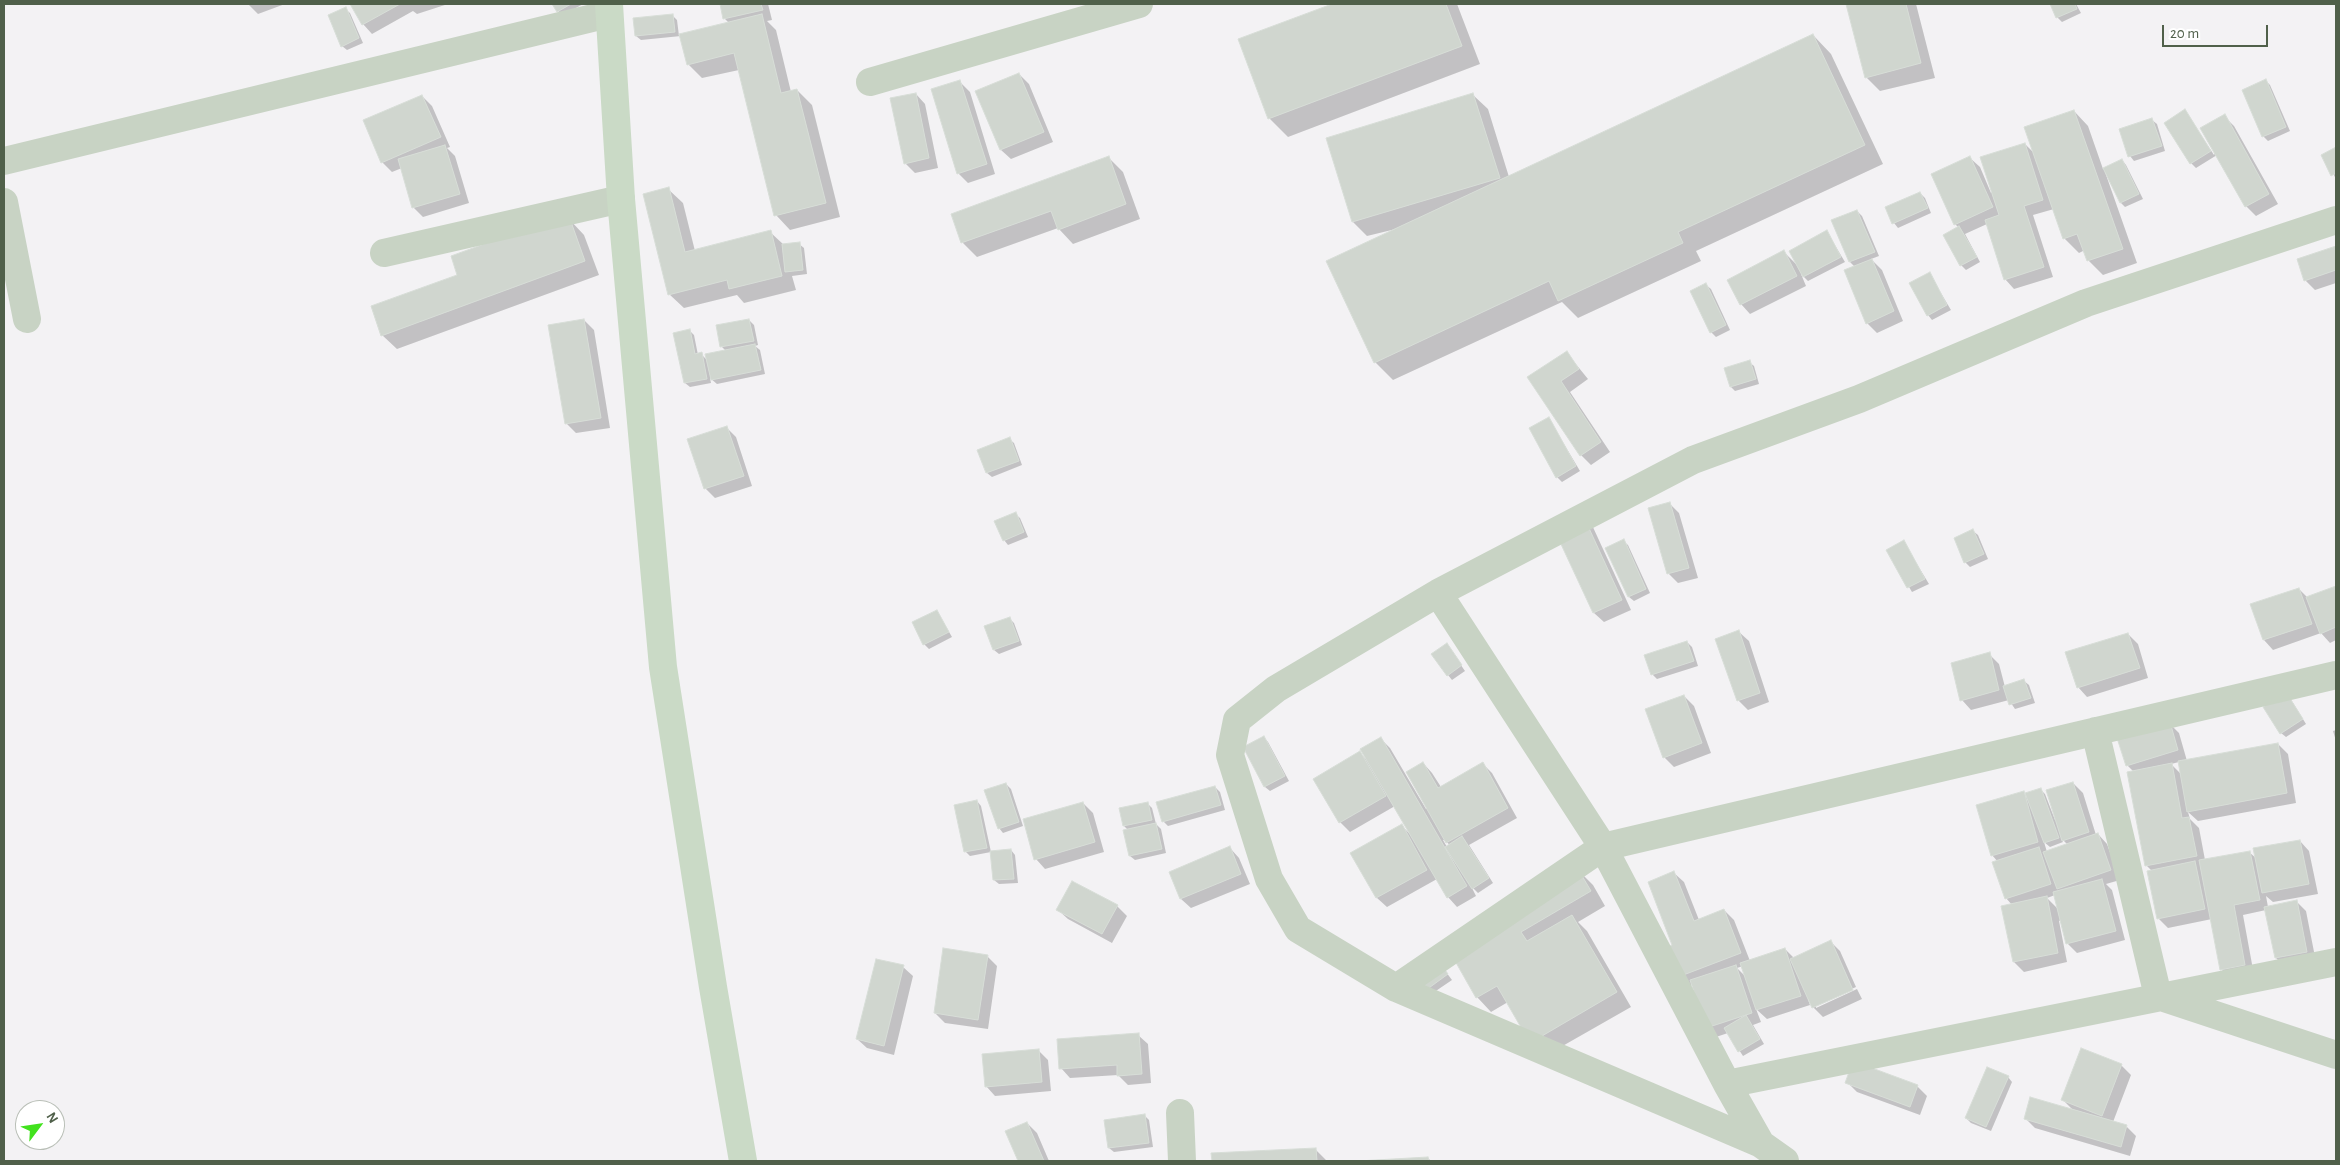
<!DOCTYPE html>
<style>
body{margin:0}
#map{position:relative;width:2340px;height:1165px;overflow:hidden;background:#f3f2f4;font-family:"Alegreya Sans",sans-serif}
canvas{display:block}
.frame{position:absolute;inset:0;border:5px solid #50604a;pointer-events:none}
.north{position:absolute;left:15px;top:1100px;width:50px;height:50px;box-sizing:border-box;background:#fff;border:1px solid #b9bfb7;border-radius:50%;rotate:59deg;font-size:14px;font-weight:700;line-height:20px;text-align:center;color:#50604a}
.north::after{content:'';display:block;margin:auto;width:18px;height:22px;background:#42e21e;clip-path:polygon(50% 0,100% 100%,50% 72%,0 100%)}
.scale{position:absolute;left:2162px;top:25px;width:106px;height:22px;box-sizing:border-box;border:2px solid #50604a;border-top:0;padding-left:6px;font-size:15px;line-height:18px;white-space:nowrap;color:#50604a;-webkit-text-stroke:4px #fff;paint-order:stroke}
</style>
<div id="map">
<canvas width="2340" height="1165"></canvas>
<div class="frame"></div>
<div class="north">N</div>
<div class="scale">20 m</div>
</div>
<script>
const ctx = document.querySelector('canvas').getContext('2d');
ctx.lineJoin = 'round';
function fillPath(path, color) { ctx.fillStyle = color; ctx.fill(path, 'evenodd'); }
const poly = rows => new Path2D(rows.map(r => 'M' + r).join(''));
function stroke(path, color, width, dash) { ctx.strokeStyle = color; ctx.lineWidth = width; ctx.lineCap = dash ? 'butt' : 'round'; ctx.setLineDash(dash || []); ctx.stroke(path); }
fillPath(poly([
 [248,4,285,4,258,14],
 [351,4,448,4,417,14,413,11,372,34,363,24],
 [554,4,583,4,562,16],
 [721,4,768,4,772,20,767,21,776,30,791,92,797,90,812,105,840,217,790,230,776,215,739,70,702,78,688,64,681,36,641,40,636,36,672,15,677,20,679,36,729,23,725,19],
 [1336,4,1457,4,1480,64,1288,137,1269,118,1240,40],
 [1847,4,1916,4,1935,78,1880,91,1866,77],
 [2052,4,2076,4,2081,13,2062,22,2057,17],
 [345,9,350,13,363,43,347,50,342,46],
 [1813,35,1831,54,1883,164,1696,251,1701,261,1578,318,1562,302,1393,380,1375,362,1400,228,1367,236,1353,222,1473,95,1488,109,1509,177],
 [1019,74,1029,84,1053,142,1011,159,1001,150,977,92],
 [2266,81,2270,85,2290,131,2268,141,2263,136],
 [960,82,970,92,995,174,968,183,958,173],
 [916,94,925,104,938,168,915,173,905,163],
 [422,96,432,106,450,147,447,148,455,156,469,203,423,217,413,207,402,168,392,172,382,162],
 [2074,111,2088,126,2103,169,2122,160,2126,165,2143,199,2125,207,2121,203,2106,171,2105,172,2137,263,2103,275,2088,260,2085,250,2079,253,2064,238,2054,209,2033,215,2053,277,2014,289,2005,279,1987,224,1965,234,1980,262,1966,270,1961,265,1959,228,1955,224,1970,158,1980,167,1991,193,1993,192,2025,144,2034,153],
 [2185,111,2214,155,2224,116,2234,126,2278,204,2256,216,2246,206,2217,155,2196,168,2191,163],
 [2152,120,2157,124,2165,151,2134,161,2130,156],
 [2336,148,2336,179,2323,155],
 [1109,158,1123,172,1140,219,1073,244,1058,228,977,257,963,243,952,215],
 [668,189,683,203,695,251,770,232,784,245,799,244,804,248,807,274,792,276,796,290,744,303,737,295,684,308,669,294],
 [1920,193,1925,198,1931,213,1898,228,1894,223],
 [1857,211,1862,216,1879,256,1871,259,1882,270,1903,321,1877,333,1867,323,1855,267,1850,262,1833,221],
 [570,220,584,235,599,275,397,349,382,335,459,276],
 [1827,232,1845,262,1808,281,1801,274,1806,286,1750,314,1741,304,1784,252,1796,264],
 [2336,247,2336,283,2315,290,2305,280,2298,259],
 [1929,273,1951,310,1932,320,1928,315],
 [1706,285,1711,289,1730,330,1716,337,1711,332],
 [584,320,594,330,610,428,576,433,566,423],
 [749,320,754,325,758,345,755,346,760,350,765,374,717,384,710,378,711,383,690,387,685,383,689,330,694,335,698,355,701,354,708,361,726,351,722,347],
 [1566,352,1588,379,1570,392,1610,452,1591,465,1581,455,1529,378],
 [1749,362,1754,366,1759,384,1735,391,1731,387],
 [1549,419,1580,471,1562,482,1557,477],
 [726,427,736,437,752,486,715,498,705,488],
 [1009,439,1014,443,1022,465,992,477,987,473,978,451],
 [1669,503,1679,513,1698,578,1678,583,1668,573],
 [1015,514,1020,518,1028,537,1008,545,1004,540],
 [1592,525,1631,610,1604,622,1594,613,1554,528],
 [1973,531,1978,535,1988,559,1970,567,1965,562],
 [1623,541,1628,545,1650,593,1634,601,1629,597,1607,549],
 [1903,541,1929,584,1912,592,1887,550],
 [2336,587,2336,640,2330,643,2321,633,2273,650,2264,640,2252,605,2299,589,2308,598],
 [937,611,952,637,929,649,924,644],
 [1009,618,1014,623,1022,645,999,654,994,650,985,627],
 [1739,632,1749,641,1769,702,1748,710,1738,700],
 [2128,634,2138,644,2148,678,2087,697,2078,687],
 [1687,642,1692,647,1698,666,1657,679,1652,674],
 [1447,645,1465,671,1452,680,1448,675],
 [1989,654,1999,664,2005,687,2024,681,2029,685,2035,703,2015,709,2009,700,1971,710,1962,700],
 [1684,696,1694,706,1711,753,1674,767,1664,757],
 [2290,698,2306,724,2286,737,2281,733],
 [2170,724,2179,733,2187,761,2278,744,2288,754,2296,803,2198,821,2188,812,2190,819,2199,828,2205,860,2249,852,2257,859,2300,841,2309,851,2318,894,2273,902,2266,896,2268,907,2296,901,2306,911,2316,962,2286,968,2276,958,2266,910,2243,915,2254,975,2231,979,2221,969,2212,919,2168,928,2158,918,2153,872,2146,865,2134,772,2127,765],
 [2179,762,2181,774,2171,764],
 [2336,730,2336,741,2333,731],
 [1264,738,1268,742,1289,781,1270,791,1265,787,1245,748],
 [1380,738,1390,748,1426,809,1428,808,1423,763,1432,773,1441,787,1483,764,1492,773,1517,818,1469,845,1493,883,1478,893,1471,886,1476,896,1457,907,1448,897,1437,879,1387,907,1377,898,1352,854,1402,826,1411,835,1395,806,1350,832,1340,822,1359,752,1368,761],
 [1443,840,1444,840,1450,845,1447,847],
 [2073,783,2083,793,2096,835,2098,834,2107,844,2120,880,2106,884,2112,890,2125,940,2077,953,2067,943,2061,920,2059,921,2067,962,2024,972,2014,962,2003,907,2012,905,2006,898,1998,862,1992,855,2024,793,2029,798,2040,789,2045,794,2055,820],
 [2061,838,2068,845,2047,852,2044,842,2050,847,2063,842],
 [2055,895,2058,909,2047,898],
 [1006,784,1011,789,1023,826,1003,833,999,828],
 [1215,787,1220,792,1225,810,1168,826,1163,821],
 [977,801,981,806,991,852,970,856,965,851],
 [1083,803,1093,813,1104,852,1045,869,1036,859],
 [1148,804,1152,808,1156,824,1161,829,1166,853,1135,860,1130,856,1125,831,1128,830,1124,826],
 [1230,848,1239,858,1250,884,1191,908,1181,899,1170,873],
 [1011,850,1015,855,1018,883,999,884,994,880],
 [1578,870,1593,885,1605,906,1578,922,1587,931,1631,1007,1545,1056,1508,1002,1491,1012,1477,997,1447,946],
 [1674,873,1684,882,1699,920,1724,910,1734,920,1750,961,1785,949,1794,958,1830,941,1840,951,1856,987,1816,1005,1816,1008,1857,989,1862,999,1823,1017,1813,1007,1809,998,1808,999,1810,1005,1767,1019,1756,1009,1761,1022,1753,1025,1764,1044,1743,1056,1728,1033,1716,1037,1693,985,1689,986,1674,946],
 [1743,966,1746,977,1737,968],
 [1117,906,1127,916,1112,943,1068,919,1058,910],
 [987,956,997,966,988,1029,945,1023,935,1013],
 [1440,964,1452,980,1427,997,1423,992],
 [903,967,913,976,894,1055,867,1048,857,1039],
 [1138,1035,1148,1044,1151,1083,1128,1085,1118,1075,1070,1078,1061,1068],
 [1038,1050,1048,1060,1051,1091,995,1096,986,1086],
 [2121,1065,2131,1075,2113,1122,2126,1126,2136,1136,2130,1156,2035,1128,2025,1118,2074,1111,2063,1100],
 [2008,1077,2012,1082,1991,1131,1971,1123,1966,1118],
 [1847,1082,1917,1086,1927,1096,1920,1115,1857,1092],
 [1145,1116,1149,1120,1153,1147,1114,1152,1109,1148],
 [1027,1123,1037,1133,1049,1161,1019,1161,1007,1132],
 [1316,1150,1327,1161,1213,1161,1213,1154],
 [1428,1158,1431,1161,1379,1161]
]), '#0003');
const building = poly([
 [350,4,400,4,362,25,350,4],
 [552,4,571,4,557,12,552,4],
 [720,4,761,4,763,10,723,19,720,4],
 [1332,4,1446,4,1462,46,1268,119,1238,39,1332,4],
 [1846,4,1906,4,1921,63,1865,78,1846,4],
 [2050,4,2075,4,2077,9,2056,18,2050,4],
 [346,7,359,38,341,47,328,15,346,7],
 [673,14,675,32,635,36,633,18,673,14],
 [762,14,781,93,797,89,826,203,774,216,734,53,687,65,679,34,762,14],
 [1813,34,1865,145,1678,232,1683,243,1558,301,1549,281,1374,363,1326,261,1813,34],
 [1019,73,1044,132,1000,150,975,91,1019,73],
 [2266,79,2286,127,2262,137,2242,90,2266,79],
 [960,80,987,164,957,174,931,89,960,80],
 [916,93,929,158,904,164,890,98,916,93],
 [1473,93,1500,178,1352,222,1326,138,1473,93],
 [422,95,441,137,381,163,363,120,422,95],
 [2185,109,2211,151,2190,164,2164,123,2185,109],
 [2074,110,2123,249,2087,261,2077,234,2063,239,2024,127,2074,110],
 [2225,114,2269,194,2245,207,2200,128,2225,114],
 [2152,118,2162,146,2128,157,2119,129,2152,118],
 [2025,143,2043,200,2024,206,2044,267,2004,280,1985,220,1999,215,1980,157,2025,143],
 [445,145,460,194,412,208,398,159,445,145],
 [2336,147,2336,173,2331,176,2321,155,2336,147],
 [1109,156,1126,204,1058,230,1051,211,961,243,951,214,1109,156],
 [1970,156,1993,207,1954,225,1931,174,1970,156],
 [2122,159,2139,194,2120,203,2103,168,2122,159],
 [669,187,685,252,771,230,782,276,729,289,727,280,668,295,643,194,669,187],
 [1920,192,1928,208,1892,224,1885,207,1920,192],
 [1857,210,1875,252,1849,262,1831,220,1857,210],
 [570,219,585,261,381,336,371,306,457,275,451,256,539,224,570,219],
 [1959,226,1977,257,1960,266,1943,235,1959,226],
 [1827,230,1841,257,1803,277,1789,251,1827,230],
 [800,242,803,270,785,272,782,244,800,242],
 [2336,246,2336,270,2304,281,2297,259,2336,246],
 [1784,250,1797,276,1740,305,1727,280,1784,250],
 [1872,259,1894,311,1866,324,1844,270,1872,259],
 [1930,272,1947,305,1927,316,1909,283,1930,272],
 [1706,283,1726,325,1710,333,1690,291,1706,283],
 [584,319,601,418,565,424,548,325,584,319],
 [749,319,754,341,720,347,716,325,749,319],
 [690,329,695,354,702,352,707,379,684,383,673,333,690,329],
 [755,344,761,370,711,380,705,354,755,344],
 [1567,351,1579,369,1561,381,1601,442,1580,456,1527,377,1567,351],
 [1750,360,1756,379,1730,387,1724,368,1750,360],
 [1549,417,1576,466,1556,478,1529,428,1549,417],
 [727,426,744,476,704,489,687,439,727,426],
 [1010,437,1019,461,986,473,977,450,1010,437],
 [1670,502,1689,568,1667,574,1648,508,1670,502],
 [1016,512,1024,532,1003,541,994,521,1016,512],
 [1582,513,1622,600,1593,613,1553,527,1582,513],
 [1973,529,1984,554,1964,563,1954,538,1973,529],
 [1624,539,1646,589,1628,597,1605,548,1624,539],
 [1904,540,1925,579,1907,588,1886,550,1904,540],
 [2336,586,2336,627,2320,634,2306,597,2336,586],
 [2299,588,2312,624,2263,640,2250,604,2299,588],
 [937,610,949,632,923,645,912,622,937,610],
 [1010,617,1019,641,993,650,984,626,1010,617],
 [1739,630,1760,693,1737,701,1715,639,1739,630],
 [2128,633,2140,668,2077,688,2065,652,2128,633],
 [1687,641,1694,661,1651,675,1644,655,1687,641],
 [1447,643,1462,665,1447,676,1431,654,1447,643],
 [1990,652,1999,690,1960,701,1951,663,1990,652],
 [2024,679,2031,698,2009,705,2003,686,2024,679],
 [2286,692,2303,719,2280,734,2263,707,2286,692],
 [1684,695,1702,743,1663,758,1645,709,1684,695],
 [2170,722,2178,750,2126,766,2117,738,2170,722],
 [1264,736,1285,776,1264,787,1243,747,1264,736],
 [1381,737,1467,886,1447,898,1360,749,1381,737],
 [2278,743,2287,793,2187,812,2178,761,2278,743],
 [1360,751,1386,796,1339,823,1313,779,1360,751],
 [1423,762,1438,788,1483,762,1508,808,1446,843,1406,772,1423,762],
 [2172,763,2182,818,2189,817,2197,856,2145,866,2127,772,2172,763],
 [2073,782,2089,832,2062,841,2046,790,2073,782],
 [1006,783,1019,822,998,829,984,790,1006,783],
 [1215,786,1221,805,1162,822,1156,802,1215,786],
 [2041,788,2059,838,2044,843,2025,793,2041,788],
 [2024,791,2038,842,1991,856,1976,805,2024,791],
 [977,800,987,848,964,852,954,805,977,800],
 [1083,802,1095,842,1034,860,1023,819,1083,802],
 [1148,802,1152,820,1123,826,1119,808,1148,802],
 [1156,823,1162,849,1129,856,1123,830,1156,823],
 [1402,824,1427,870,1376,898,1350,853,1402,824],
 [2098,833,2111,870,2057,889,2043,852,2098,833],
 [1462,836,1489,878,1472,889,1445,847,1462,836],
 [2300,840,2309,884,2262,893,2253,848,2300,840],
 [1230,846,1241,874,1180,899,1169,872,1230,846],
 [2039,847,2051,884,2005,899,1992,862,2039,847],
 [1011,849,1014,879,993,880,990,851,1011,849],
 [2250,851,2260,900,2234,905,2245,965,2220,970,2199,860,2250,851],
 [2195,861,2205,909,2157,919,2147,871,2195,861],
 [1578,869,1591,891,1521,932,1527,941,1572,915,1617,992,1530,1043,1497,986,1476,998,1446,945,1578,869],
 [1674,871,1694,921,1724,909,1741,953,1678,977,1666,948,1672,945,1648,882,1674,871],
 [2102,879,2116,931,2066,944,2053,892,2102,879],
 [1072,881,1118,905,1102,934,1056,910,1072,881],
 [2047,896,2058,953,2013,962,2001,906,2047,896],
 [2297,900,2307,952,2275,958,2264,907,2297,900],
 [1831,940,1853,990,1812,1008,1790,959,1831,940],
 [943,948,988,955,978,1020,934,1013,943,948],
 [1785,948,1801,996,1756,1010,1740,963,1785,948],
 [1436,957,1448,974,1422,993,1409,975,1436,957],
 [876,959,904,965,884,1046,856,1039,876,959],
 [1736,965,1752,1013,1706,1028,1690,980,1736,965],
 [1746,1015,1760,1039,1738,1052,1724,1028,1746,1015],
 [1139,1033,1142,1074,1117,1076,1117,1065,1059,1069,1057,1039,1139,1033],
 [2081,1048,2122,1064,2102,1116,2061,1100,2081,1048],
 [1039,1049,1042,1082,985,1087,982,1054,1039,1049],
 [1853,1061,1918,1085,1910,1107,1845,1083,1853,1061],
 [1987,1067,2009,1076,1986,1127,1965,1118,1987,1067],
 [2030,1097,2127,1125,2121,1147,2024,1119,2030,1097],
 [1145,1114,1149,1143,1108,1148,1104,1120,1145,1114],
 [1027,1122,1044,1161,1018,1161,1005,1131,1027,1122],
 [1316,1148,1317,1161,1212,1161,1211,1153,1316,1148],
 [1428,1157,1429,1161,1358,1161,1428,1157]
]);
fillPath(building, '#d0d6cf');
stroke(building, '#d7ddd7', 1);
stroke(poly([
 [870,82,1139,4],
 [4,161,609,14],
 [4,202,27,319],
 [384,253,621,199],
 [1438,593,1603,847,1727,1084,1761,1144],
 [2095,731,2158,996,2336,1055],
 [1396,988,1603,847,2336,675],
 [1727,1084,2336,962],
 [1180,1113,1182,1161],
 [1785,1161,1761,1144,1396,988,1298,929,1269,879,1230,755,1237,720,1276,689,1438,593,1693,460,1859,399,2086,303,2336,220]
]), '#c8d3c4', 28);
stroke(poly([
 [609,4,621,199,663,667,713,987,743,1161]
]), '#cadac6', 28);
</script>
